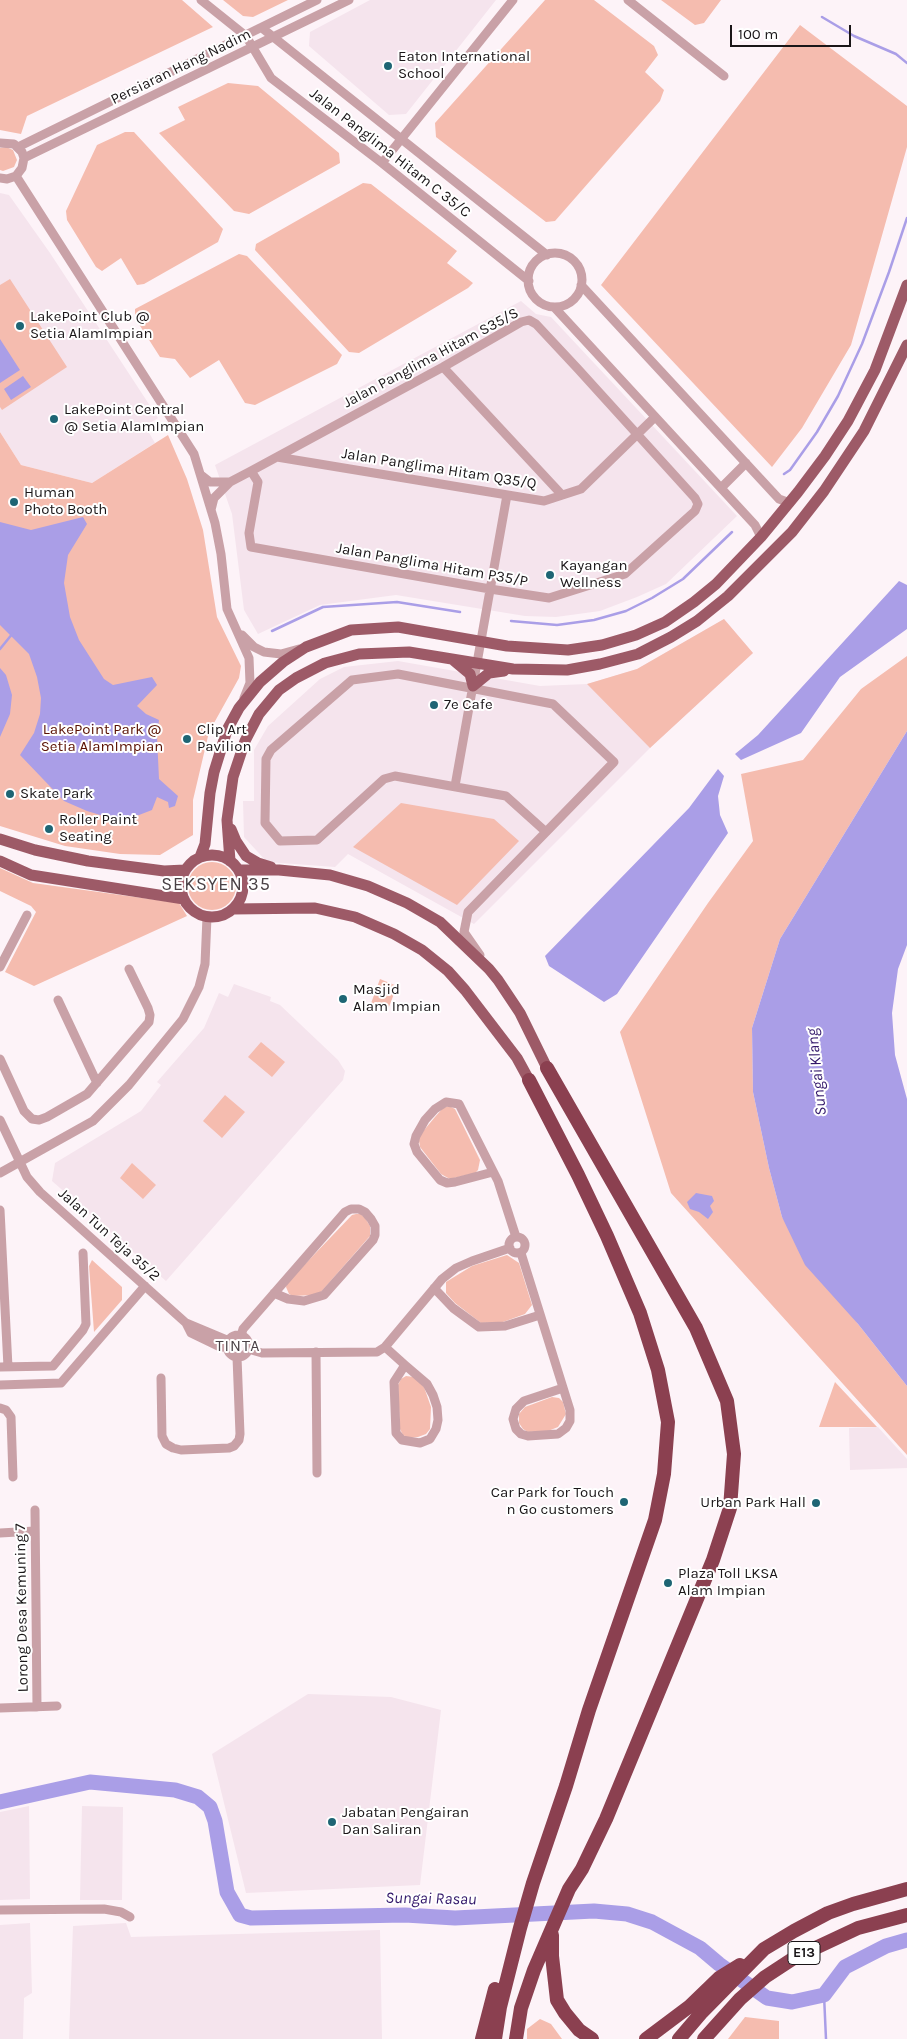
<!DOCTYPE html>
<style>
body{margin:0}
#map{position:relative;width:907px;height:2039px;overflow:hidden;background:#fdf3f8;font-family:Karla,sans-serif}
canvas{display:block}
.scale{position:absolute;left:730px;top:25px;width:121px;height:22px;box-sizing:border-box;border:2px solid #1a1618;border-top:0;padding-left:6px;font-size:15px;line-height:18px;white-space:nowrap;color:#1a1618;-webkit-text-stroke:4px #fff;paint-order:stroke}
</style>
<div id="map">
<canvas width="907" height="2039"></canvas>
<div class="scale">100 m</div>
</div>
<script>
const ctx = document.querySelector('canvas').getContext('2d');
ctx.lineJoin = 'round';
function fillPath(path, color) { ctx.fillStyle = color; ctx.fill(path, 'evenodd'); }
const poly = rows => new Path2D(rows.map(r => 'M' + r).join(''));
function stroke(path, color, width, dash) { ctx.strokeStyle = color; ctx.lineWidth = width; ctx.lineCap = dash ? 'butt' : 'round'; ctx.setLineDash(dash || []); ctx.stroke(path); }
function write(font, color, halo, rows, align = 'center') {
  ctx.font = font + ' Karla,sans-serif'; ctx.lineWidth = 4; ctx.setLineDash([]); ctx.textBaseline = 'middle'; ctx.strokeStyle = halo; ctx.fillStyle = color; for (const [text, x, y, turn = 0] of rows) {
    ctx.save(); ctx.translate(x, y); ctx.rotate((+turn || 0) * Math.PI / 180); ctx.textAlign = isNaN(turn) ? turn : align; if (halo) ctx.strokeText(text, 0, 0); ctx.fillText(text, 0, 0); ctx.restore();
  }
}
fillPath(poly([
 [370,0,496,0,406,114,389,115,309,46,310,32],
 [0,193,9,195,50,253,158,418,145,426,155,443,92,483,21,465,0,432],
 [521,301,536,314,551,317,737,516,666,584,637,597,600,611,556,617,525,616,396,595,320,605,258,634,244,610,232,514,215,465],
 [724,619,753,653,650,748,474,924,348,854,335,867,267,862,244,837,243,801,254,801,254,750,268,726,320,679,344,667,398,661,540,686,587,684,637,669],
 [234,984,271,997,270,1001,280,1005,338,1060,345,1071,343,1080,166,1281,52,1181,55,1163,141,1111,161,1085,157,1082,204,1028,219,993,228,997],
 [878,1427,907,1459,907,1468,850,1470,849,1428],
 [308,1694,391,1697,441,1710,420,1885,246,1893,212,1754],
 [29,1806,30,1899,0,1900,0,1812],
 [82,1806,123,1807,122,1900,80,1900],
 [30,1923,32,1993,24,1998,23,2039,0,2039,0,1925],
 [126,1923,131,1937,380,1930,382,2039,69,2039,73,1926]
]), '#f5e4ed');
fillPath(poly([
 [0,0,182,0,213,27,27,116,21,134,0,130],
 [223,0,288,0,253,17,243,16],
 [545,0,594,0,654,46,658,55,645,72,664,90,660,101,555,221,546,222,436,137,435,123],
 [661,0,721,0,704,23,695,25],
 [800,25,907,106,907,147,851,345,802,428,772,467,601,285],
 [228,83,258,86,339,153,340,163,249,214,234,211,159,133,185,120,178,107],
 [125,132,134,132,223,229,218,242,144,284,137,285,121,258,102,271,96,267,67,220,66,211,97,145],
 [6,147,13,150,17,160,14,167,3,171,0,170,0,148],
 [363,183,371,184,457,251,447,263,473,283,468,288,359,353,349,352,255,250,256,244],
 [239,254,247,256,342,355,337,364,255,405,245,403,219,360,190,378,175,359,160,357,135,318,135,309],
 [10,279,67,367,2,410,0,407,0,285],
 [0,432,21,465,92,483,168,435,187,479,203,530,217,617,241,666,239,678,209,732,193,800,193,835,160,855,120,854,65,846,0,826],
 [724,619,753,653,650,748,587,684,637,669],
 [907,656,907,731,780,939,752,1028,753,1092,769,1168,782,1217,858,1324,907,1386,907,1455,671,1193,620,1032,708,903,753,841,741,774,803,760,861,689],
 [401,803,494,819,519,841,457,905,353,847],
 '188 886a24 24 0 1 1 48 0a24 24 0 1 1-48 0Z',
 [0,868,33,883,179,903,187,916,34,986,5,972,36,912,31,906,0,891],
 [380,979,397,986,387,1012,370,1006],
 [261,1042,285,1062,272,1077,248,1057],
 [225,1095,245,1112,222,1138,203,1121],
 [449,1106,455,1109,480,1160,478,1170,475,1173,454,1178,448,1178,441,1174,420,1147,419,1141,420,1135,435,1117,443,1108],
 [132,1163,156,1185,143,1199,120,1178],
 [356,1214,361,1214,365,1218,370,1226,370,1236,321,1292,314,1295,293,1296,289,1294,286,1287,287,1283,352,1215],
 [507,1255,519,1263,532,1305,525,1314,503,1322,481,1323,455,1303,446,1293,446,1282,472,1266],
 [92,1260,122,1287,122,1300,94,1332,89,1266],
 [406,1376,414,1377,424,1387,431,1407,430,1429,426,1434,418,1437,408,1438,403,1435,400,1429,398,1385,401,1379],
 [835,1382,877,1427,819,1427],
 [552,1397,559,1398,563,1402,566,1414,558,1427,548,1431,528,1432,523,1429,519,1423,519,1414,525,1407],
 [745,2017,779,2021,779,2039,728,2039],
 [540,2019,551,2024,562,2039,527,2039,527,2029]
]), '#f5bcaf');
fillPath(poly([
 [0,339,20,370,0,383],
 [23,376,31,387,11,400,4,389],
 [83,517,87,524,68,555,64,583,70,617,79,640,104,679,113,685,152,677,157,685,137,706,146,714,159,720,157,737,159,779,178,796,175,806,169,808,168,802,157,797,152,810,139,815,110,818,87,811,64,801,20,755,34,733,40,714,41,698,37,677,29,654,0,625,0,522,31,530],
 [899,581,907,585,907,629,840,677,801,733,741,760,735,754,758,735],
 [0,668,6,675,12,695,10,714,0,737],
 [907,731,907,945,898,969,892,1013,895,1055,907,1099,907,1386,858,1324,805,1265,782,1217,769,1168,753,1092,752,1028,780,939],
 [718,769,724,776,718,796,720,815,728,833,617,994,604,1002,549,966,545,956,689,808],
 [696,1193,712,1196,714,1201,710,1206,713,1212,708,1219,699,1212,690,1209,687,1202]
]), '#aa9ee7');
stroke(poly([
 [822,17,854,36,896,54,907,63],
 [784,474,790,470,817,432,838,396,862,344,889,272,907,218],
 [511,621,557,625,594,620,626,611,652,598,683,579,732,532],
 [272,631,323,607,397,602,460,612],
 [0,649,13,633],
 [824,1995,826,2039]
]), '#aa9ee7', 2.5);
stroke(poly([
 [0,1802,90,1782,175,1790,198,1797,210,1807,215,1821,227,1892,240,1915,251,1918,405,1915,455,1918,594,1911,627,1914,652,1922,700,1948,719,1964,767,1998,792,2002,824,1995,845,1967,886,1946,907,1940]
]), '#aa9ee7', 15);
stroke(poly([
 [201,0,246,36,271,78,382,163,529,281],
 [628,0,724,76],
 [262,28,547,255],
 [0,143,14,144,22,152,24,158,22,168,16,176,7,179,0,178],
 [18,147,317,0],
 [24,158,349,0],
 [382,163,513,0],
 [16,176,194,454,215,523,221,554,227,609,249,658,250,683,244,698],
 '528 280a27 27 0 1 1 54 0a27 27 0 1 1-54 0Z',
 [581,285,779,499,790,503],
 [554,307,755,525,761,537],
 [443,367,562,495],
 [277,457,544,501,581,489,655,417],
 [201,475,210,482,230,482],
 [721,488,746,463],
 [211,510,214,498,230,482,251,471,443,367,521,322,529,320,536,324,578,369,695,498,698,504,695,511,625,574,549,598,490,589,251,547,249,533,258,482,251,471],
 [242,635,254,647,264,652,281,654,299,649],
 [398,674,553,704,614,762,546,832,506,796,395,776,384,779,317,840,280,841,265,823,266,759,271,750,352,680,398,674],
 [455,786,507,495],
 [480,955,464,932,468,912,546,832],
 [0,967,27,915],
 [58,1000,97,1083],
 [0,1059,24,1111,32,1119,39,1120,47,1117,87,1094,149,1022,150,1015,148,1008,129,969],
 [0,1120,27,1177,40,1192,186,1323,191,1333,220,1347,227,1347],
 [493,1172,455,1182,447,1183,440,1180,417,1152,414,1144,416,1136,425,1120,435,1109,446,1102,459,1104,462,1110,498,1181,516,1237],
 [0,1173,93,1121,129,1085,183,1019,199,987,205,964,207,917],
 [0,1210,8,1367],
 '509 1245a8 8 0 1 1 16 0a8 8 0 1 1-16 0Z',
 [521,1253,570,1410,570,1421,566,1428,558,1434,528,1436,521,1434,516,1429,513,1419,516,1409,524,1401,563,1388],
 [434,1288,453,1308,479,1327,505,1326,540,1315],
 [186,1323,229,1341],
 '227 1346a11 11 0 1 1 22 0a11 11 0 1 1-22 0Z',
 [241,1336,243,1329,345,1212,351,1209,359,1209,365,1212,371,1219,375,1226,375,1235,373,1240,324,1295,304,1301,288,1299,274,1293],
 [385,1347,405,1365,427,1384,433,1395,437,1407,438,1420,436,1429,430,1439,420,1443,402,1440,396,1433,394,1382,405,1365],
 [248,1349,262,1353,377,1352,385,1347,442,1279,456,1268,472,1261,510,1248],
 [316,1352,317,1473],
 [0,1367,53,1366,83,1330,86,1324,83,1253],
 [161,1378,162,1436,166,1444,173,1448,181,1450,229,1448,234,1446,239,1440,240,1434,237,1357],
 [0,1385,61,1383,145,1286],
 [0,1408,6,1410,11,1417,13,1477],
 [35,1510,37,1707],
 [0,1533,35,1531],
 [0,1708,57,1706],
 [0,1910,104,1909,121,1912,130,1917]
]), '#c9a1a7', 9);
stroke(poly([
 [452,659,470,674,473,686],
 [473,686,489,673,504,671],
 [231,829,236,841,246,856,258,863,271,867],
 [0,839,35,850,88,861,164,871,185,870],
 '181 886a31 31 0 1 1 62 0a31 31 0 1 1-62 0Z',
 [200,857,205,844,210,793,214,772,227,730,239,708,260,682,283,662,306,647,351,630,398,627,507,646,568,650,602,645,636,635,665,622,694,602,716,584,761,537,798,492,825,456,848,421,875,370,907,285],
 [0,861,31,875,184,899],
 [230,861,227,820,233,777,245,741,259,714,279,690,296,678,325,663,359,654,409,652,513,669,567,670,600,664,638,654,671,637,697,621,728,596,792,532,824,491,864,431,907,345],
 [239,870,279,870,330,875,368,886,407,903,440,922,489,969,498,980,520,1013,547,1068],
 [233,909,315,908,355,917,394,934,422,950,448,971,465,990,517,1058,529,1080]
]), '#9d5a67', 11);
stroke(poly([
 [552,1935,552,1956,557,2000,565,2013,579,2030,592,2039],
 [482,2039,495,1989],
 [495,2039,500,2007,520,1928,533,1883,566,1786,589,1710,655,1520,664,1474,668,1422,658,1370,640,1313,607,1236,578,1175,529,1080],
 [516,2039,521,2008,534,1970,569,1889,582,1869,606,1819,713,1560,730,1508,734,1454,727,1401,696,1328,547,1068],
 [646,2039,690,2006,719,1978,740,1965],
 [679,2039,702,2012,764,1949,794,1931,828,1913,853,1904,907,1889],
 [704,2039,740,1999,765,1977,794,1958,858,1928,907,1915]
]), '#8b4050', 14);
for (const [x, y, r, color] of [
 [388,66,5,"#1e6574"],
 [20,326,5,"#1e6574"],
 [54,419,5,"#1e6574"],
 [14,502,5,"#1e6574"],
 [550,575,5,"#1e6574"],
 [434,705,5,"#1e6574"],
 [187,739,5,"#1e6574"],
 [10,794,5,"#1e6574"],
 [49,829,5,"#1e6574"],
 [343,999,5,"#1e6574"],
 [624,1502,5,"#1e6574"],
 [816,1503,5,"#1e6574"],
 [668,1583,5,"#1e6574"],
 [332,1822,5,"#1e6574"]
]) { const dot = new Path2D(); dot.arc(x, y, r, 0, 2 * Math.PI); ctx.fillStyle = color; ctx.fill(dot); stroke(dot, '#fff', 2); }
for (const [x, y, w] of [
 [804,1953,32]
]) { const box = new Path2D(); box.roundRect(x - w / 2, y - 11.5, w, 23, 4); ctx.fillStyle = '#fff'; ctx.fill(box); stroke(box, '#1a1618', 1); }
write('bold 14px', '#1a1618', null, [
 ["E13",804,1953]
]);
write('15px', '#1a1618', '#fff', [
 ["Eaton International",398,57],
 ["School",398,74],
 ["LakePoint Club @",30,317],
 ["Setia AlamImpian",30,334],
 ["LakePoint Central",64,410],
 ["@ Setia AlamImpian",64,427],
 ["Human",24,493],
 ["Photo Booth",24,510],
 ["Kayangan",560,566],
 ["Wellness",560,583],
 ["7e Cafe",444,705],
 ["Clip Art",197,730],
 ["Pavilion",197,747],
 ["Skate Park",20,794],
 ["Roller Paint",59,820],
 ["Seating",59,837],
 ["Masjid",353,990],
 ["Alam Impian",353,1007],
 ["Car Park for Touch",614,1493,"right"],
 ["n Go customers",614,1510,"right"],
 ["Urban Park Hall",806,1503,"right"],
 ["Plaza Toll LKSA",678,1574],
 ["Alam Impian",678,1591],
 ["Jabatan Pengairan",342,1813],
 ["Dan Saliran",342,1830]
], 'left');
write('15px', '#1a1618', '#fff', [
 ["Persiaran Hang Nadim",181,67,-26],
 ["Jalan Panglima Hitam C 35/C",390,153,38],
 ["Jalan Panglima Hitam S35/S",431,358,-28],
 ["Jalan Panglima Hitam Q35/Q",439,469,9],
 ["Jalan Panglima Hitam P35/P",432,565,10],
 ["Jalan Tun Teja 35/2",109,1235,42],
 ["Lorong Desa Kemuning 7",22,1608,-91]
]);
write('15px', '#5a1102', '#fff', [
 ["LakePoint Park @",102,730],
 ["Setia AlamImpian",102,747]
]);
write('italic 16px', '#32176a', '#fff', [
 ["Sungai Klang",817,1072,-96],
 ["Sungai Rasau",431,1899,1]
]);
ctx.letterSpacing = '1px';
write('16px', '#494145', '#fff', [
 ["TINTA",238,1346]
]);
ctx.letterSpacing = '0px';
ctx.letterSpacing = '1px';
write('18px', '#494145', '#fff', [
 ["SEKSYEN 35",216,885]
]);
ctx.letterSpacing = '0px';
</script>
